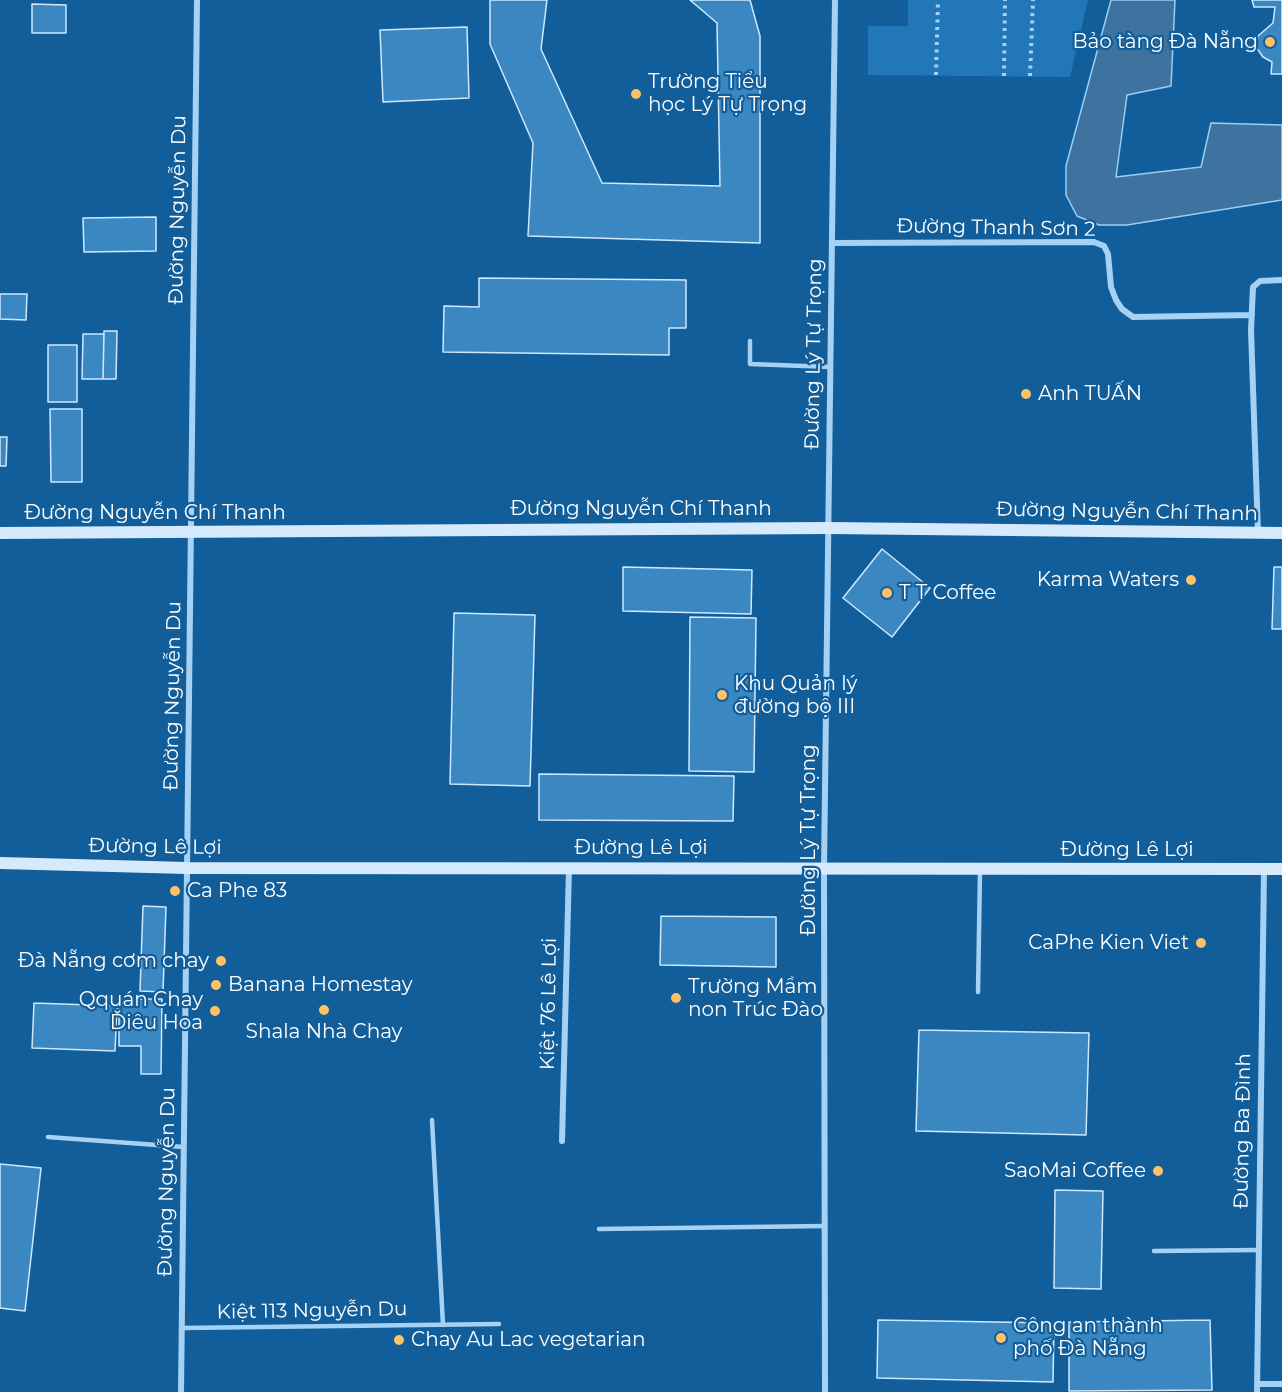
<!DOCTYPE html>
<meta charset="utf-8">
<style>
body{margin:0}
canvas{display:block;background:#125e9a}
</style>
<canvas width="1282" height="1392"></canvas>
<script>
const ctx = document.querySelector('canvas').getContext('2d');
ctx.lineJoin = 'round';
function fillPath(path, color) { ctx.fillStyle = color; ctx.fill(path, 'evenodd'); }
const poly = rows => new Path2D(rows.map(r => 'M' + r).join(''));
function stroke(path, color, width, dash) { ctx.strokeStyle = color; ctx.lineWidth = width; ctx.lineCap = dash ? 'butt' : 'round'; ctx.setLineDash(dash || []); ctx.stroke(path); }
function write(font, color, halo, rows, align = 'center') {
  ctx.font = font + ' Montserrat,sans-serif'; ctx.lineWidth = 4.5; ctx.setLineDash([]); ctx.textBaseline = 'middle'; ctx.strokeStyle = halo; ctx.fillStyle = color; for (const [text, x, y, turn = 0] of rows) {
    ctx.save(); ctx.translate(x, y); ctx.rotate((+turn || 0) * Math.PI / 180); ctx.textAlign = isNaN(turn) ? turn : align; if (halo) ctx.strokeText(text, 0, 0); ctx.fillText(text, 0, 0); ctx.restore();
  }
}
fillPath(poly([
 [908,0,1088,0,1070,77,868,75,868,26,908,26]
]), '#2177b8');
const water = poly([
 [1111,0,1175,0,1171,86,1127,95,1116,177,1201,167,1211,123,1282,125,1282,200,1127,225,1099,225,1077,216,1066,195,1066,166,1111,0]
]);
fillPath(water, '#3d739e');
stroke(water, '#97cff7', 1.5);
const building = poly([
 [490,0,547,0,541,49,602,183,720,186,717,23,690,0,750,0,760,36,760,243,528,236,533,143,490,44,490,0],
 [1252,0,1282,0,1282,74,1271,74,1272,62,1263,57,1256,47,1258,36,1273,23,1275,7,1254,7,1252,0],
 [32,4,66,5,66,33,32,33,32,4],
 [467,27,469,98,383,102,380,30,467,27],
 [156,217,156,251,84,252,83,218,156,217],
 [479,278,686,280,686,328,669,328,669,355,443,352,444,306,479,307,479,278],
 [0,294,27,294,26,320,0,319,0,294],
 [104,331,117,331,116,379,103,379,104,331],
 [83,334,104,334,103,379,82,379,83,334],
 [48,345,77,345,77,402,48,402,48,345],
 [50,409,82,409,82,482,51,482,50,409],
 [0,437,7,437,6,466,0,466,0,437],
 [882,549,930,588,892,637,843,598,882,549],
 [623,567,752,570,751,614,623,611,623,567],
 [1274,567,1282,567,1282,629,1272,629,1274,567],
 [454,613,535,615,530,786,450,784,454,613],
 [690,617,756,618,754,772,689,771,690,617],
 [539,774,734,776,733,821,539,820,539,774],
 [143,906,166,907,163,992,140,991,143,906],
 [661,916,776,917,776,967,660,965,661,916],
 [119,999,162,999,161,1074,141,1074,141,1046,119,1046,119,999],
 [34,1003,117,1006,115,1051,32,1048,34,1003],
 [919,1030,1089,1033,1086,1135,916,1131,919,1030],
 [0,1164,41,1168,25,1311,0,1308,0,1164],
 [1055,1190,1103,1191,1101,1289,1054,1288,1055,1190],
 [878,1320,1054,1323,1053,1382,877,1378,878,1320],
 [1210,1320,1212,1390,1069,1391,1069,1322,1210,1320]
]);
fillPath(building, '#3b87c1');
stroke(building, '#cee9fe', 1.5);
stroke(poly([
 [936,75,938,0],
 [1004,76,1005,0],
 [1030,76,1033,0]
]), '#a5d2f4', 4, [3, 4.5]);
stroke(poly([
 [750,341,750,364,830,367],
 [978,992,980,871],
 [432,1120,443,1325],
 [48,1137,184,1147],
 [599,1229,825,1226],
 [1154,1251,1258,1250],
 [182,1328,499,1324]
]), '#a5d2f4', 4.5);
stroke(poly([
 [832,243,1094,242,1104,246,1108,254,1111,287,1116,300,1122,309,1133,317,1252,315],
 [1258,533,1251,330,1253,287,1260,281,1282,280],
 [562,1141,569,868],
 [1257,1384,1282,1384],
 [181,1392,197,0],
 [825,1392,824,868,835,0],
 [1257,1392,1264,870]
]), '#a5d2f4', 6);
stroke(poly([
 [0,533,828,528,1282,533],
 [0,863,187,868,1282,869]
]), '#d5ebfd', 12);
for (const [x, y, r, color] of [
 [1270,42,6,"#ffc168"],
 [636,94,6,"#ffc168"],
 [1026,394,6,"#ffc168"],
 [1191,580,6,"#ffc168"],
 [887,593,6,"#ffc168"],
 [722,695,6,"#ffc168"],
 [175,891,6,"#ffc168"],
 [1201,943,6,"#ffc168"],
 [221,961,6,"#ffc168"],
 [216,985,6,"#ffc168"],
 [676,998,6,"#ffc168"],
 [324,1010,6,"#ffc168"],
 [215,1011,6,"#ffc168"],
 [1158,1171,6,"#ffc168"],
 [1001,1338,6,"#ffc168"],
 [399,1340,6,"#ffc168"]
]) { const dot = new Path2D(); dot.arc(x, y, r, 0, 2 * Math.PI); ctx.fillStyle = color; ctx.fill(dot); stroke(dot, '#125e9a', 2); }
write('20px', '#fff', '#125e9a', [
 ["Bảo tàng Đà Nẵng",1258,42,"right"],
 ["Trường Tiểu",648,82],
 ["học Lý Tự Trọng",648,105],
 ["Anh TUẤN",1038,394],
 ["Karma Waters",1179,580,"right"],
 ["T T Coffee",899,593],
 ["Khu Quản lý",734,684],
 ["đường bộ III",734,707],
 ["Ca Phe 83",187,891],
 ["CaPhe Kien Viet",1189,943,"right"],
 ["Đà Nẵng cơm chay",209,961,"right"],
 ["Banana Homestay",228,985],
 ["Trường Mầm",688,987],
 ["non Trúc Đào",688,1010],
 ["Qquán Chay",203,1000,"right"],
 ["Ďiêu Hoa",203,1023,"right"],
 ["Shala Nhà Chay",324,1032,"center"],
 ["SaoMai Coffee",1146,1171,"right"],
 ["Công an thành",1013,1326],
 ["phố Đà Nẵng",1013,1349],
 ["Chay Au Lac vegetarian",411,1340]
], 'left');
write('20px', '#fff', '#125e9a', [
 ["Đường Nguyễn Du",178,210,-89],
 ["Đường Thanh Sơn 2",996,228,1],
 ["Đường Lý Tự Trọng",814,354,-89],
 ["Đường Nguyễn Chí Thanh",641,509],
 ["Đường Nguyễn Chí Thanh",1127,512,1],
 ["Đường Nguyễn Chí Thanh",155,513],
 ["Đường Nguyễn Du",173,696,-89],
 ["Đường Lý Tự Trọng",809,840,-90],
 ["Đường Lê Lợi",155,847,1],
 ["Đường Lê Lợi",641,848],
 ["Đường Lê Lợi",1127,850],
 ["Kiệt 76 Lê Lợi",549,1004,-89],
 ["Đường Ba Đình",1243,1131,-89],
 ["Đường Nguyễn Du",167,1182,-89],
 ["Kiệt 113 Nguyễn Du",312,1311,-1]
]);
</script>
